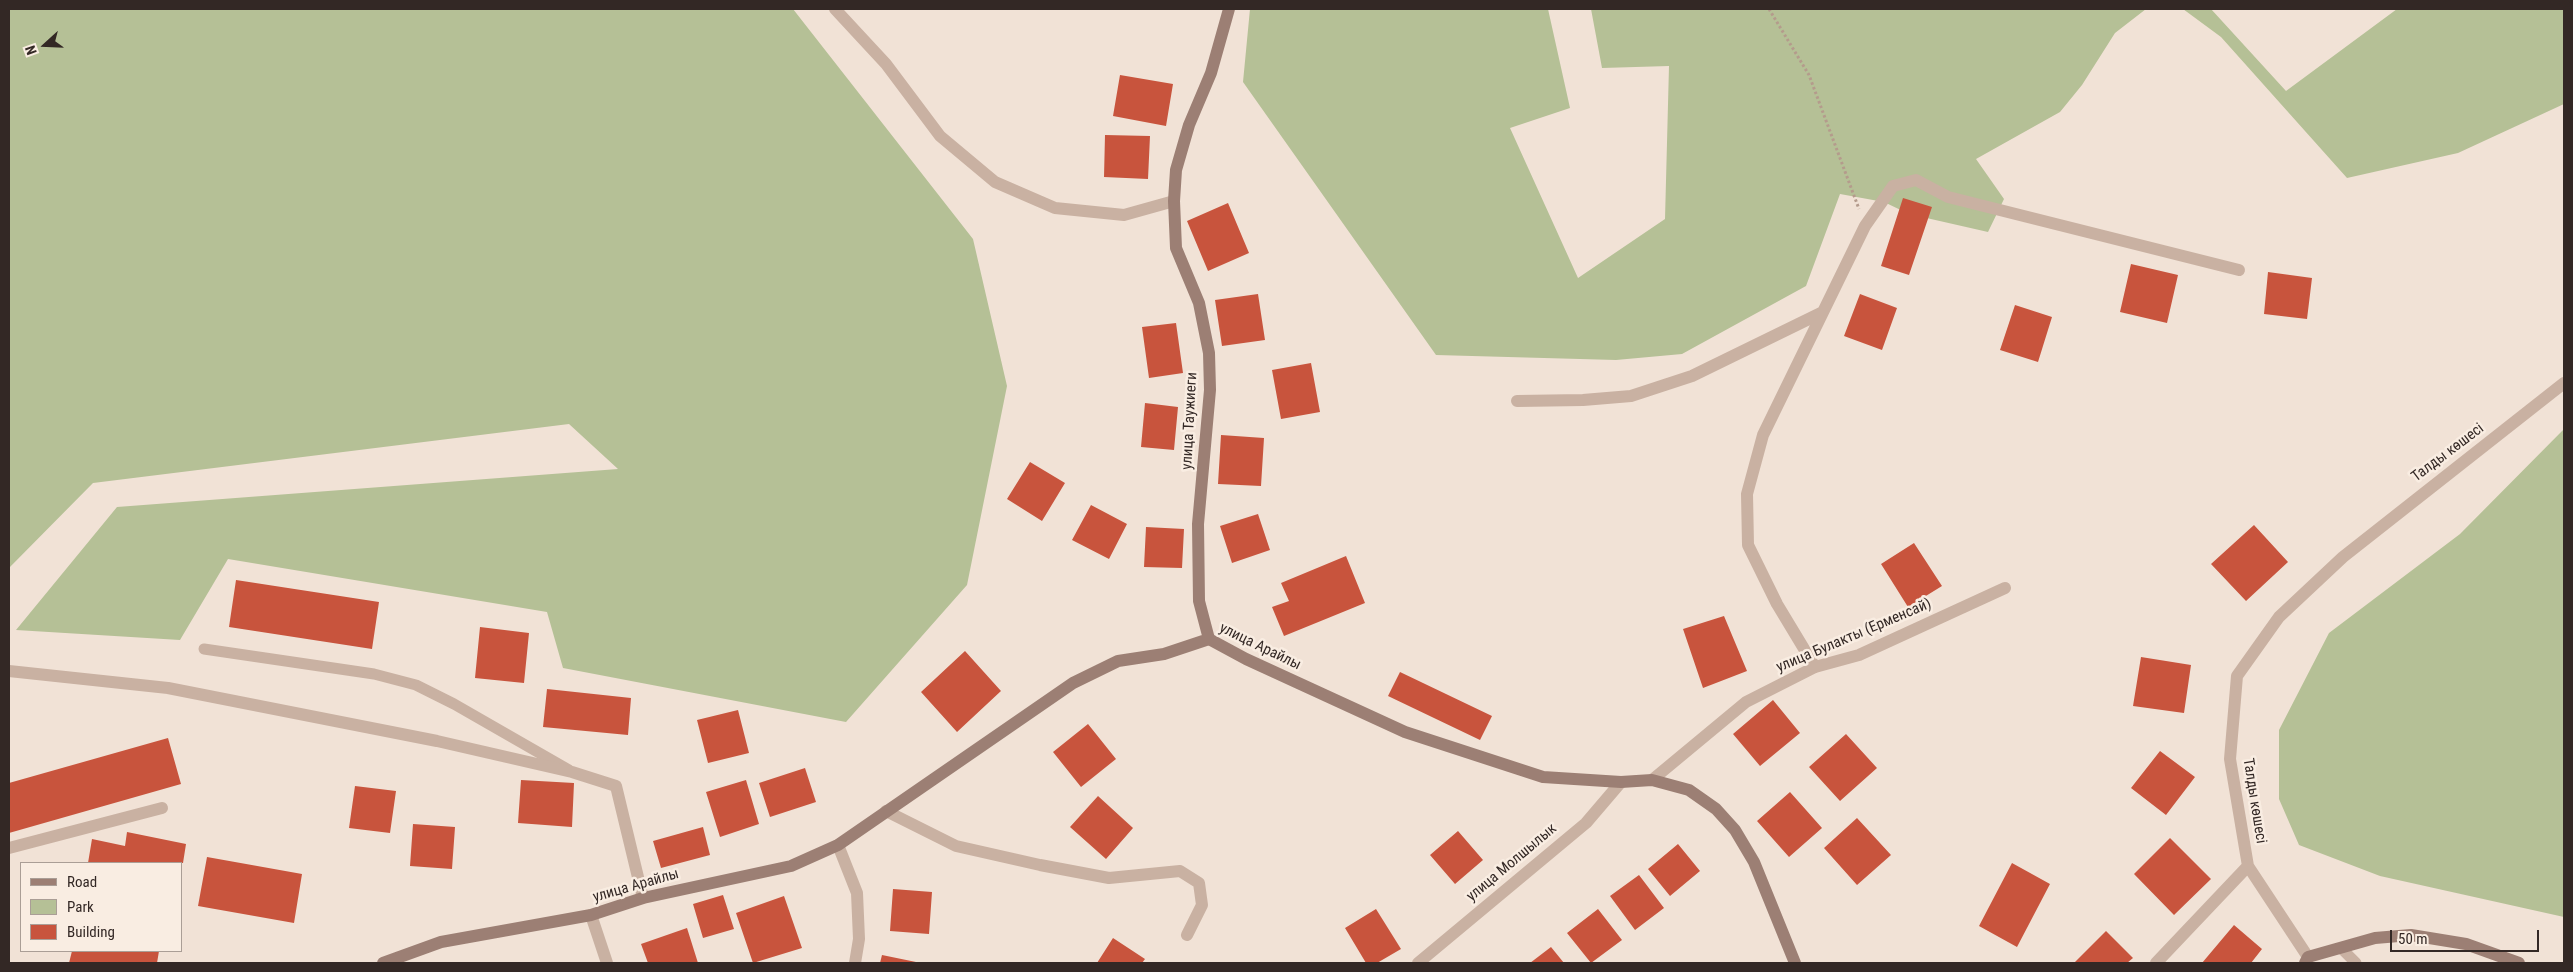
<!DOCTYPE html>
<meta charset="utf-8">
<style>
body{margin:0}
#map{position:relative;width:2573px;height:972px;overflow:hidden;background:#f1e2d6;font-family:"Roboto Condensed",sans-serif}
canvas{display:block}
.frame{position:absolute;inset:0;border:10px solid #332825;pointer-events:none}
.legend{position:absolute;left:20px;top:862px;width:162px;height:90px;box-sizing:border-box;background:#f9ede2;border:1px solid #aa9e96;margin:0;padding:6px 9px;list-style:none;font-size:15px;color:#332825}
.legend li{display:flex;align-items:center;gap:10px;height:25px}
.legend b{width:25px;border:1px solid #aa9e96}
.north{position:absolute;left:20px;top:20px;width:50px;height:50px;-webkit-text-stroke:4px #f9ede2;paint-order:stroke;rotate:250deg;font-size:14px;font-weight:700;line-height:20px;text-align:center;color:#332825}
.north::after{content:'';display:block;margin:auto;width:18px;height:22px;background:#332825;clip-path:polygon(50% 0,100% 100%,50% 72%,0 100%)}
.scale{position:absolute;left:2390px;top:930px;width:149px;height:22px;box-sizing:border-box;border:2px solid #332825;border-top:0;padding-left:6px;font-size:15px;line-height:18px;white-space:nowrap;color:#332825;-webkit-text-stroke:4px #f9ede2;paint-order:stroke}
</style>
<div id="map">
<canvas width="2573" height="972"></canvas>
<div class="frame"></div>
<ul class="legend">
<li><b style="height:6px;background:#9c7f74"></b>Road</li>
<li><b style="height:14px;background:#b5c096"></b>Park</li>
<li><b style="height:14px;background:#c8543d"></b>Building</li>
</ul>
<div class="north">N</div>
<div class="scale">50 m</div>
</div>
<script>
const ctx = document.querySelector('canvas').getContext('2d');
ctx.lineJoin = 'round';
function fillPath(path, color) { ctx.fillStyle = color; ctx.fill(path, 'evenodd'); }
const poly = rows => new Path2D(rows.map(r => 'M' + r).join(''));
function stroke(path, color, width, dash) { ctx.strokeStyle = color; ctx.lineWidth = width; ctx.lineCap = dash ? 'butt' : 'round'; ctx.setLineDash(dash || []); ctx.stroke(path); }
function write(font, color, halo, rows, align = 'center') {
  ctx.font = font + ' "Roboto Condensed",sans-serif'; ctx.lineWidth = 5; ctx.setLineDash([]); ctx.textBaseline = 'middle'; ctx.strokeStyle = halo; ctx.fillStyle = color; for (const [text, x, y, turn = 0] of rows) {
    ctx.save(); ctx.translate(x, y); ctx.rotate((+turn || 0) * Math.PI / 180); ctx.textAlign = isNaN(turn) ? turn : align; if (halo) ctx.strokeText(text, 0, 0); ctx.fillText(text, 0, 0); ctx.restore();
  }
}
fillPath(poly([
 [9,9,793,9,973,239,1007,386,967,585,846,722,563,668,547,612,228,559,180,640,16,630,117,507,618,469,569,424,93,483,9,568],
 [1250,9,1548,9,1570,108,1510,128,1578,278,1665,219,1669,66,1602,68,1591,9,2146,9,2115,33,2082,85,2060,112,1976,159,2004,199,1988,232,1909,214,1884,202,1840,194,1806,286,1682,354,1616,360,1436,355,1243,82],
 [2183,9,2211,9,2286,91,2397,9,2564,9,2564,104,2458,153,2347,178,2221,37],
 [2564,429,2564,917,2380,876,2299,845,2279,799,2279,730,2329,633,2460,534]
]), '#b5c096');
fillPath(poly([
 [1120,75,1173,84,1166,126,1113,116],
 [1105,135,1150,136,1148,179,1104,177],
 [1903,198,1932,207,1909,275,1881,266],
 [1228,203,1249,253,1208,271,1187,221],
 [2131,264,2178,275,2167,323,2120,312],
 [2268,272,2312,278,2307,319,2264,314],
 [1258,294,1265,340,1222,346,1215,300],
 [1860,294,1897,308,1882,350,1844,336],
 [2015,305,2052,317,2038,362,2000,350],
 [1176,323,1183,373,1149,378,1142,327],
 [1311,363,1320,412,1281,419,1272,370],
 [1145,403,1178,407,1174,450,1141,447],
 [1221,435,1264,438,1261,486,1218,484],
 [1030,462,1065,483,1042,521,1007,499],
 [1091,505,1127,524,1109,559,1072,540],
 [1258,514,1270,550,1232,563,1220,526],
 [2254,525,2288,562,2246,601,2211,564],
 [1146,527,1184,529,1182,568,1144,567],
 [1914,543,1942,586,1908,607,1881,564],
 [1346,556,1365,603,1284,636,1272,607,1289,601,1281,583],
 [236,580,379,602,372,649,229,627],
 [1724,616,1747,671,1703,688,1683,629],
 [480,627,529,633,524,683,475,678],
 [965,651,1001,691,957,732,921,692],
 [2141,657,2191,665,2184,713,2133,706],
 [1400,672,1492,716,1480,740,1388,696],
 [547,689,631,698,628,735,543,727],
 [1773,700,1800,733,1760,766,1733,734],
 [738,710,749,753,708,763,697,720],
 [1088,724,1116,759,1081,787,1053,752],
 [1846,734,1877,768,1840,801,1809,767],
 [168,738,181,784,9,833,9,783],
 [2160,751,2195,777,2166,815,2131,788],
 [805,768,816,802,770,817,759,783],
 [521,780,574,783,572,827,518,823],
 [746,780,759,824,720,837,706,792],
 [355,786,396,791,390,833,349,828],
 [1790,792,1822,828,1789,857,1757,821],
 [1098,796,1133,828,1106,859,1070,827],
 [1857,818,1891,855,1857,885,1824,848],
 [413,824,455,827,452,869,410,866],
 [703,827,710,855,661,868,653,841],
 [1458,831,1483,860,1455,884,1430,855],
 [127,832,186,844,183,863,88,863,92,839,125,846],
 [2170,838,2211,879,2174,915,2134,874],
 [1678,844,1700,871,1670,896,1648,869],
 [207,857,302,874,294,923,198,906],
 [2012,863,2050,884,2017,947,1979,926],
 [1639,875,1664,908,1635,930,1610,896],
 [893,889,932,892,929,934,890,931],
 [723,895,734,929,703,938,693,904],
 [784,896,802,948,753,963,736,913],
 [1376,909,1401,949,1377,963,1366,963,1345,928],
 [1598,909,1622,940,1591,963,1567,933],
 [2234,925,2262,949,2251,963,2202,963],
 [687,928,698,963,648,963,641,944],
 [2106,931,2133,958,2127,963,2074,963],
 [1113,938,1145,959,1142,963,1097,963],
 [1551,947,1564,963,1530,963],
 [72,951,159,951,157,963,69,963],
 [882,955,916,962,916,963,880,963]
]), '#c8543d');
stroke(poly([
 [1769,9,1809,75,1859,209]
]), '#b49b8c', 3, [2.5, 2.5]);
stroke(poly([
 [204,649,374,674,416,685,454,704,569,770],
 [2342,949,2356,963]
]), '#c9b1a2', 11);
stroke(poly([
 [835,9,886,64,940,136,995,182,1055,208,1124,215,1174,201],
 [1517,401,1583,400,1631,396,1692,376,1821,313],
 [1815,667,1777,604,1748,545,1747,494,1763,435,1865,226,1893,186,1916,180,1948,197,2239,270],
 [9,671,168,688,437,741,572,772,616,786,643,898],
 [1652,780,1746,702,1815,667,1859,655,2005,588],
 [886,811,956,846,1040,865,1109,878,1180,871,1199,883,1202,905,1187,935],
 [838,845,857,893,859,939,855,963],
 [9,848,162,808],
 [591,915,607,963],
 [2308,957,2248,866,2230,759,2237,676,2279,617,2343,557,2564,383],
 [1418,963,1586,823,1621,782],
 [2156,963,2248,866]
]), '#c9b1a2', 12);
stroke(poly([
 [1209,639,1199,601,1198,524,1210,390,1209,353,1199,303,1176,248,1174,201,1176,170,1189,125,1211,73,1229,9],
 [383,963,441,942,591,915,643,898,791,866,838,845,1073,683,1118,661,1164,654,1209,639,1246,659,1405,732,1543,777,1621,782,1652,780,1689,790,1716,809,1735,830,1754,862,1795,963],
 [2305,963,2308,957,2375,938,2411,935,2466,944,2519,963]
]), '#9c7f74', 12);
write('15px', '#332825', '#f9ede2', [
 ["улица Таужиеги",1190,421,-87],
 ["Талды көшесі",2448,453,-37],
 ["улица Булакты (Ерменсай)",1854,636,-23],
 ["улица Арайлы",1260,647,26],
 ["Талды көшесі",2254,801,81],
 ["улица Молшылык",1512,863,-40],
 ["улица Арайлы",636,886,-16]
]);
</script>
